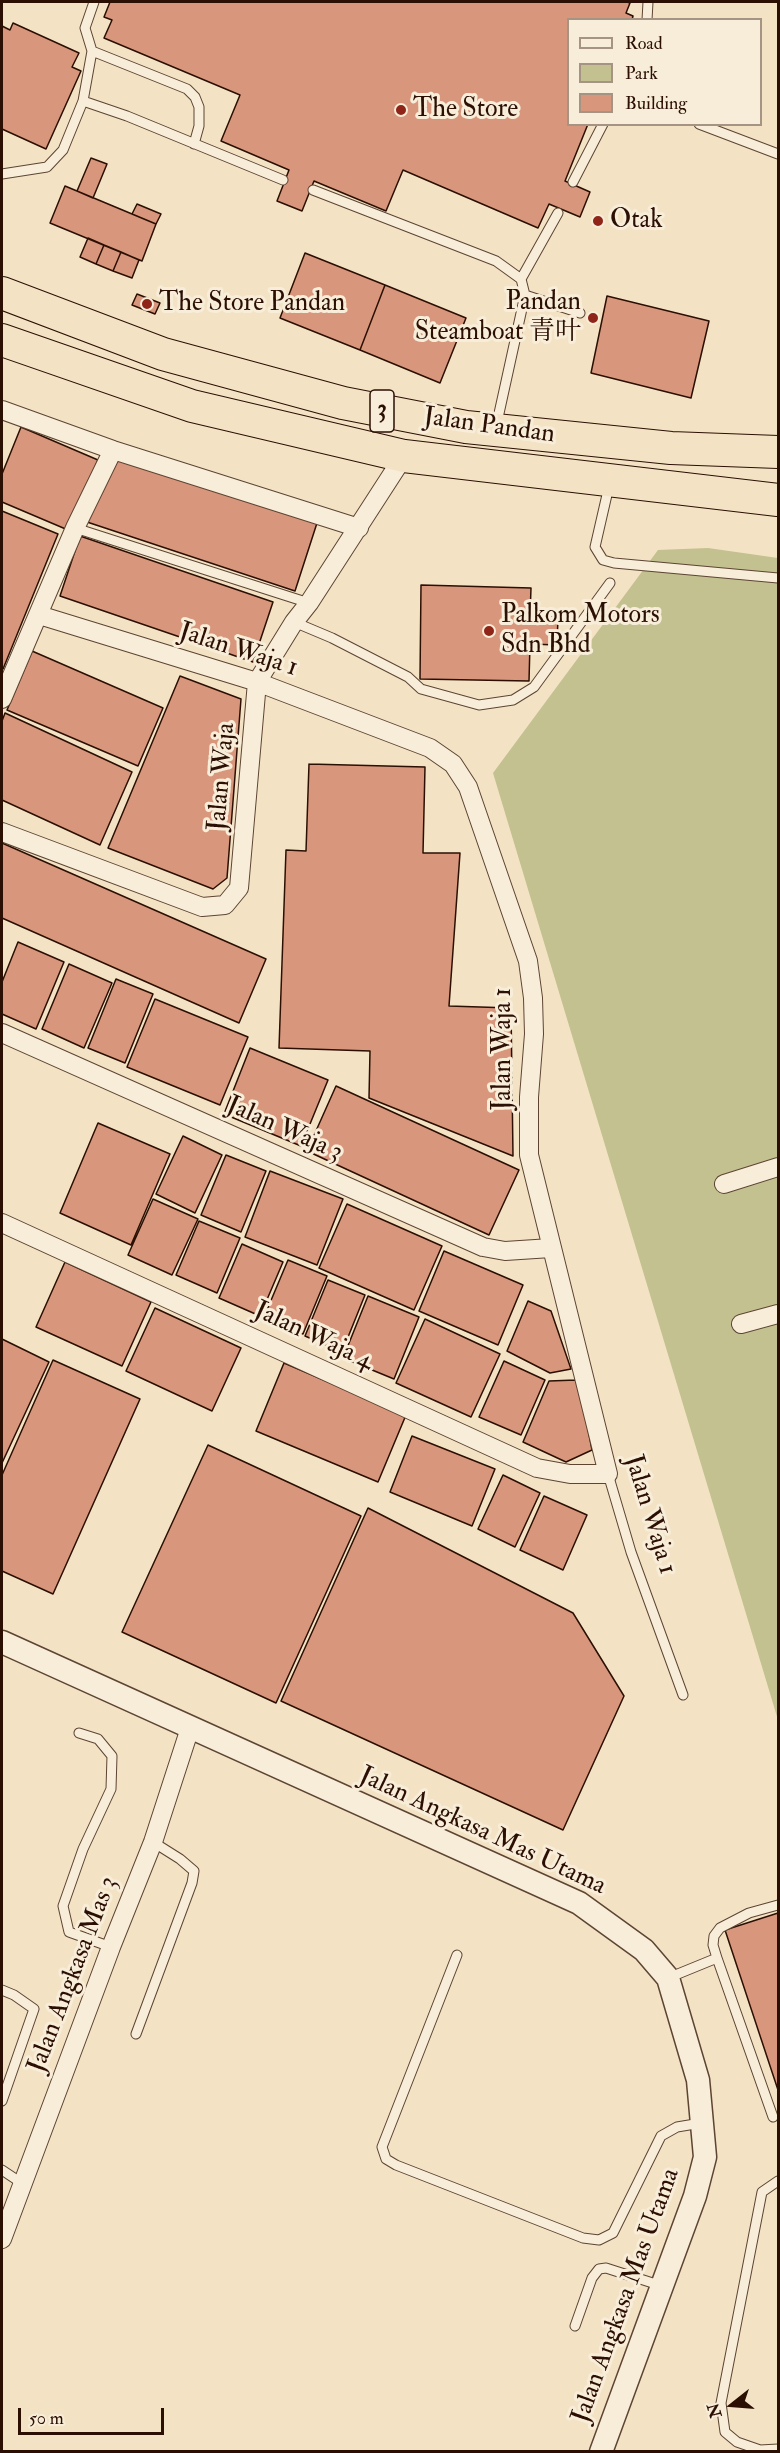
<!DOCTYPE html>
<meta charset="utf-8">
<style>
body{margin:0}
#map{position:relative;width:780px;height:2453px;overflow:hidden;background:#f3e3c4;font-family:"IM FELL Double Pica",serif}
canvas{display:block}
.frame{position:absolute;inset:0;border:3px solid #2b0f03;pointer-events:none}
.legend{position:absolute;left:567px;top:18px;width:195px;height:108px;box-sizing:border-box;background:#f7edd9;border:2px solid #a59483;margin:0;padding:8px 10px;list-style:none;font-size:18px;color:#2b0f03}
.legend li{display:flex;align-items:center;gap:12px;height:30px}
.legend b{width:30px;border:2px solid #a59483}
.north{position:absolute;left:702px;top:2375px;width:60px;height:60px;-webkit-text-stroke:4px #f7edd9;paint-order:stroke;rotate:253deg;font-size:16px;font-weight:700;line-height:24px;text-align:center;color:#2b0f03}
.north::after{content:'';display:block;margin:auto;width:21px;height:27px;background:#2b0f03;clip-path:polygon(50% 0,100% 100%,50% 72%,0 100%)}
.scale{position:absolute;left:18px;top:2408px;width:146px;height:27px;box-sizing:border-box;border:3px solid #2b0f03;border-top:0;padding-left:8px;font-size:18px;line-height:21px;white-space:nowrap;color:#2b0f03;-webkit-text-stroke:4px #f7edd9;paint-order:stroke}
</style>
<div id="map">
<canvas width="780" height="2453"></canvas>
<div class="frame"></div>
<ul class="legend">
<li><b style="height:8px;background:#f7edd9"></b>Road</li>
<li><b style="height:16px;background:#c2c18f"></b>Park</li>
<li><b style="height:16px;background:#d8977c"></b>Building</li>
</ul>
<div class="north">N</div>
<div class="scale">50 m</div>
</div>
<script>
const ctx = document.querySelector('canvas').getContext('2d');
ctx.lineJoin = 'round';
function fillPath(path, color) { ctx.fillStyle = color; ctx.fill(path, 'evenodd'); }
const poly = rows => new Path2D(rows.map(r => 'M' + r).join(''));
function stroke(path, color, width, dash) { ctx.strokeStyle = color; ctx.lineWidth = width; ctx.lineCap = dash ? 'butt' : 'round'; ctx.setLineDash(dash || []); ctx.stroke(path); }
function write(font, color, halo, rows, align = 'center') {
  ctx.font = font + ' "IM FELL Double Pica","Noto Serif SC",serif'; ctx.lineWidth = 6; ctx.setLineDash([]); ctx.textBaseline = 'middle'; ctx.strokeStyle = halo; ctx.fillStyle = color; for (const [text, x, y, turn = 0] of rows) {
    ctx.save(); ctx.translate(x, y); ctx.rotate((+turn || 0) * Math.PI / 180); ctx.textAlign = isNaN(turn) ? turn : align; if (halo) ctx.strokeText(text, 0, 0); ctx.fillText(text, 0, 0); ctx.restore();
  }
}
fillPath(poly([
 [708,548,778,558,778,1720,493,773,658,550]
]), '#c2c18f');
const building = poly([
 [110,2,627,2,630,3,626,13,633,16,632,20,568,20,568,124,588,124,565,181,590,192,580,217,549,204,538,228,403,170,386,211,314,181,302,211,277,201,289,170,221,141,240,95,104,38,112,20,104,17,110,2],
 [13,23,79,53,72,67,81,71,46,149,2,129,2,26,10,30,13,23],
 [91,158,107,164,93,198,77,191,91,158],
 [65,186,156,224,142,261,50,223,65,186],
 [137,204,161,214,156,224,132,214,137,204],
 [88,238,104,245,96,264,80,257,88,238],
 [104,245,121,252,113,271,96,264,104,245],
 [121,252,139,260,132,278,113,271,121,252],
 [305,253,385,285,360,350,280,318,305,253],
 [385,285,466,318,440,383,360,350,385,285],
 [137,294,160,303,155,314,132,305,137,294],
 [607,296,709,321,691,398,591,373,607,296],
 [21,427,98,460,68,530,2,502,2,474,21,427],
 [118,455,317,523,295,591,87,522,118,455],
 [2,511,58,534,3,669,2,668,2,511],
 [80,536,273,602,253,662,60,596,80,536],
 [421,585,531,588,530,616,558,617,557,645,530,644,529,681,420,679,421,585],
 [32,651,163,708,138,766,7,710,32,651],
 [180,676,241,699,227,878,213,889,108,848,180,676],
 [5,713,132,772,100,845,2,800,2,721,5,713],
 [309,764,425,767,423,853,460,853,449,1006,511,1008,513,1156,369,1098,370,1051,279,1048,286,850,306,851,309,764],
 [2,843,266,959,239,1023,2,918,2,843],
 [18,942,64,962,36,1029,2,1014,2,982,18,942],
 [69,964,112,983,84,1048,42,1029,69,964],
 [116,979,153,994,125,1063,88,1048,116,979],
 [155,999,248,1037,220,1105,127,1067,155,999],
 [250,1048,328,1080,301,1146,224,1114,250,1048],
 [336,1086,519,1170,489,1235,307,1151,336,1086],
 [98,1123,170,1154,131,1245,60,1213,98,1123],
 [183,1136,222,1155,195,1213,156,1194,183,1136],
 [226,1155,266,1171,241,1232,201,1215,226,1155],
 [270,1171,343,1199,317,1265,245,1237,270,1171],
 [153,1199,198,1219,172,1275,128,1255,153,1199],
 [347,1204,442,1246,414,1310,319,1268,347,1204],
 [199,1221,240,1238,217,1293,176,1275,199,1221],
 [242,1244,283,1262,260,1316,219,1298,242,1244],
 [444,1251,523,1285,498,1345,419,1311,444,1251],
 [288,1260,327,1276,303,1334,264,1317,288,1260],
 [65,1262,151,1302,122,1366,36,1327,65,1262],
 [328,1280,365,1295,342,1352,305,1336,328,1280],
 [368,1296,419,1317,394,1379,343,1358,368,1296],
 [528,1301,551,1311,571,1369,550,1373,507,1351,528,1301],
 [155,1308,241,1348,212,1411,126,1371,155,1308],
 [425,1319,500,1354,471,1417,396,1383,425,1319],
 [2,1339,49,1362,2,1463,2,1339],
 [53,1360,140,1399,53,1594,2,1571,2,1475,53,1360],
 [504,1361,545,1380,521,1435,479,1417,504,1361],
 [284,1363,406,1415,378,1482,256,1431,284,1363],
 [576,1380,583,1402,592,1450,566,1462,523,1442,549,1381,576,1380],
 [412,1436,495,1469,472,1526,390,1492,412,1436],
 [208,1445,361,1516,276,1703,122,1632,208,1445],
 [503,1475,540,1493,515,1547,478,1529,503,1475],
 [544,1496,587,1515,563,1570,520,1550,544,1496],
 [368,1508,573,1613,624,1696,563,1830,281,1701,368,1508],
 [778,1913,778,2090,725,1930,778,1913]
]);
fillPath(building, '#d8977c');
stroke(building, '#2b0f03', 1.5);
const service = poly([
 [647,20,648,2],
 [92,51,187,89,195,97,199,107,199,126,194,144],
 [83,101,92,51,85,28,94,2],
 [699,124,778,154],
 [2,174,47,167,63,150,83,101,127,116,283,180],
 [573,182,603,124],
 [313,190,496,261,521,279,525,295,496,427],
 [521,279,558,213],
 [525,295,580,313],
 [609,486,595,547,603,560,614,563,778,578],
 [75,528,309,603],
 [294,622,332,638,408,677,421,689,479,705,513,700,534,687,610,583],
 [608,1474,631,1552,683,1695],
 [79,1733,98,1739,112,1756,111,1789,83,1849,63,1906,69,1932,111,1947],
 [457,1955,382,2147,386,2159,396,2165,583,2238,599,2240,613,2233,661,2136,677,2127,701,2123],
 [717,1958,773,2117],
 [668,1978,717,1958,713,1945,714,1936,720,1928,749,1913,778,1905],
 [2,1990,14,1995,34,2009,2,2101],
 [136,2034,192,1883,194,1871,180,1859,153,1842],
 [2,2170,23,2184],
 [778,2181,762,2192,721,2403,725,2432,737,2442,760,2450,778,2449],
 [575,2326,592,2278,599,2269,606,2268,662,2286]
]);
const minor = poly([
 [2,410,113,450,359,528],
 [2,699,75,528,113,450],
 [2,832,202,907,225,905,239,888,257,682,294,622,309,603,404,456],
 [2,1033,483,1247,505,1251,551,1248],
 [724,1184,778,1167],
 [2,1223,537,1468,570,1474,608,1474,529,1155,529,1097,534,1034,533,998,528,961,468,787,453,764,430,748,257,682,39,615],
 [741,1324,778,1314],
 [2,2239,111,1947,153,1842,190,1728]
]);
const tertiary = poly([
 [2,1642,579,1903,644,1950,668,1978,698,2080,705,2157,695,2196,601,2452]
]);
const trunk = poly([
 [2,293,163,354,343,403,466,427,671,448,778,452],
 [2,340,192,406,404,456,778,500]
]);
stroke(service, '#5d4433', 11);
stroke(minor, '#5d4433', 20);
stroke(tertiary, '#5d4433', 25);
stroke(trunk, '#2b0f03', 34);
stroke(service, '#f7edd9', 9);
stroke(minor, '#f7edd9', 18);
stroke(tertiary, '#f7edd9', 22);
stroke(trunk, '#f3e3c4', 32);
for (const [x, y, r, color] of [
 [401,110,6,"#8f2418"],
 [598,221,6,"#8f2418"],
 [147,304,6,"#8f2418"],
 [593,318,6,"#8f2418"],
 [489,631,6,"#8f2418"]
]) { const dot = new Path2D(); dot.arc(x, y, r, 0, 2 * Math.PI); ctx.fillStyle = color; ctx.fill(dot); stroke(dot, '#f7edd9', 2); }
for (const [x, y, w] of [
 [382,411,24]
]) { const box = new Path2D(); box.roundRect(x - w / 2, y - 21, w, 42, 4.5); ctx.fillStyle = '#f7edd9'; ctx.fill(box); stroke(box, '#2b0f03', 1.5); }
write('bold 24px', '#2b0f03', null, [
 ["3",382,411]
]);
write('26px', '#2b0f03', '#f7edd9', [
 ["The Store",413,110],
 ["Otak",610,221],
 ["Pandan",581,303,"right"],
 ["Steamboat 青叶",581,333,"right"],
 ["The Store Pandan",159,304],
 ["Palkom Motors",501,616],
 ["Sdn Bhd",501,646]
], 'left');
write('26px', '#2b0f03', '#f7edd9', [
 ["Jalan Pandan",489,427,8],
 ["Jalan Waja 1",238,651,18],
 ["Jalan Waja",223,777,-85],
 ["Jalan Waja 1",504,1049,-90],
 ["Jalan Waja 3",284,1130,24],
 ["Jalan Waja 4",313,1337,25],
 ["Jalan Waja 1",649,1515,73],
 ["Jalan Angkasa Mas Utama",482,1832,25],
 ["Jalan Angkasa Mas 3",74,1975,-69],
 ["Jalan Angkasa Mas Utama",627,2296,-70]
]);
</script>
